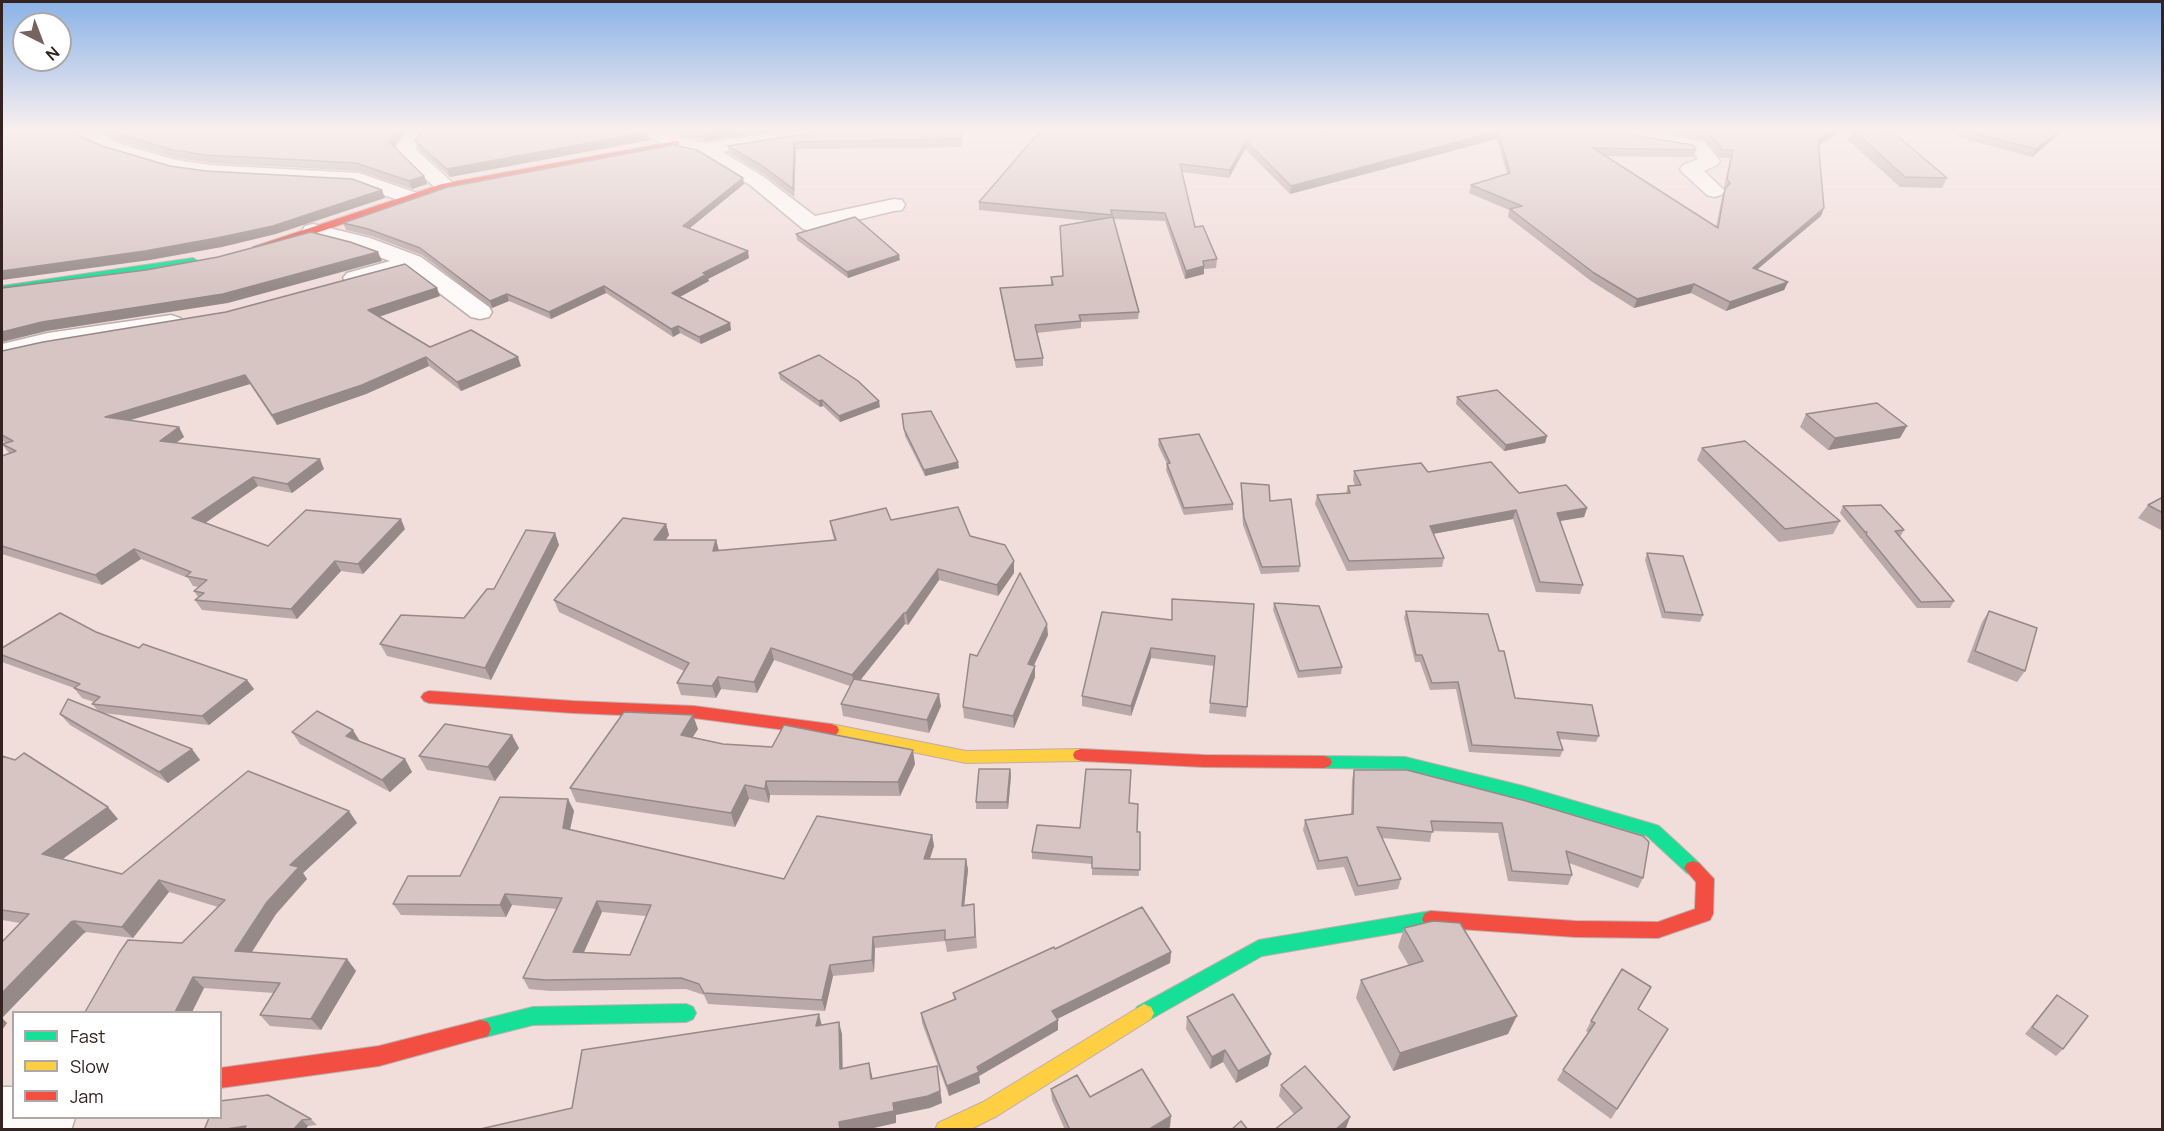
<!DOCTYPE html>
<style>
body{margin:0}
#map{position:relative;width:2164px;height:1131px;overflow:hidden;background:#f1ddda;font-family:Manrope,sans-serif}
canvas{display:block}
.frame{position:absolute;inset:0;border:3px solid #332220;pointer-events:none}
.legend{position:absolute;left:12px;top:1011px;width:210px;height:108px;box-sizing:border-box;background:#fff;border:2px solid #ada7a6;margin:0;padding:8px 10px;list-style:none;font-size:18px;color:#332220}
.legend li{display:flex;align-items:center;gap:12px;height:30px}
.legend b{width:30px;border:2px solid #ada7a6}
.north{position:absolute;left:12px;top:12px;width:60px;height:60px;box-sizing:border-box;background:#fff;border:2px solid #ada7a6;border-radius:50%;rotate:138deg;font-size:16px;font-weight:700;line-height:24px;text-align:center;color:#332220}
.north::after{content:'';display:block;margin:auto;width:21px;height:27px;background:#766361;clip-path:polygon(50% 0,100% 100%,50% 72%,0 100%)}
</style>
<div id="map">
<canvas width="2164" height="1131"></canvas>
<div class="frame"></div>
<ul class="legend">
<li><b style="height:8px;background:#16e098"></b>Fast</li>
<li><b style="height:8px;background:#ffcf43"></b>Slow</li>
<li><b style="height:8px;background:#f24e42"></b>Jam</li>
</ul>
<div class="north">N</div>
</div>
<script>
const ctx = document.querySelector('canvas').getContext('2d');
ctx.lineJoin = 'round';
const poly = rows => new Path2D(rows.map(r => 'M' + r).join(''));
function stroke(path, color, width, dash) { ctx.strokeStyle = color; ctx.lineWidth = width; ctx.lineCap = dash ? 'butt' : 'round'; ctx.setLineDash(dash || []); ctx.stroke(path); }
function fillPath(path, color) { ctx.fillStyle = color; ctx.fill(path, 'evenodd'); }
const street = poly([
 [75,130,95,130,121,144,176,160,210,165,359,173,417,193,420,198,417,203,409,204,356,185,210,177,174,172,107,152,82,140,75,130],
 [407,130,429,130,415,149,452,182,455,186,452,190,445,192,438,190,397,154,394,150,407,130],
 [641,130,666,130,682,138,705,143,791,130,840,130,837,134,830,136,723,152,764,177,815,216,894,199,902,200,905,205,902,210,894,211,811,231,803,229,750,185,699,154,669,147,644,134,641,130],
 [1304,130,1328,130,1330,133,1327,137,1320,139,1307,134,1304,130],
 [1610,130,1640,130,1705,142,1720,161,1717,165,1704,171,1725,191,1721,195,1714,197,1707,195,1683,173,1680,169,1683,165,1698,159,1692,151,1636,141,1613,134,1610,130],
 [313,224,370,238,421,257,489,307,492,312,489,317,480,319,471,317,409,270,355,285,347,283,343,278,347,273,390,261,354,248,305,236,302,231,305,226,313,224],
 [171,315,180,318,184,323,180,328,48,349,2,360,2,344,48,333,171,315],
 [2,1087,14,1087,14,1118,75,1118,71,1130,2,1130,2,1087]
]);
const fast = poly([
 [193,258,198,261,196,263,2,292,2,286,193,258],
 [1324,756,1405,757,1523,786,1653,824,1659,826,1699,863,1702,868,1699,873,1693,875,1687,873,1647,836,1523,800,1405,769,1324,768,1318,766,1316,762,1318,758,1324,756],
 [1431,911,1437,913,1440,919,1437,925,1431,927,1262,956,1151,1019,1144,1022,1137,1019,1134,1013,1137,1007,1259,940,1431,911],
 [686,1004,693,1007,696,1013,693,1019,686,1022,533,1025,481,1038,474,1036,471,1029,474,1022,481,1020,533,1007,686,1004]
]);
const slow = poly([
 [831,724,966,751,1081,749,1087,751,1089,755,1087,759,1081,761,966,763,825,734,823,730,825,726,831,724],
 [1144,1004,1151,1007,1154,1013,1151,1019,997,1116,969,1130,935,1130,938,1123,983,1102,1144,1004]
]);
const jam = poly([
 [676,141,679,141,679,145,447,188,287,243,258,250,253,247,442,184,676,141],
 [429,691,573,701,694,706,831,724,837,726,839,730,837,734,831,736,694,718,573,713,429,703,424,701,421,697,424,693,429,691],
 [1081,749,1204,755,1324,756,1330,758,1332,762,1330,766,1324,768,1204,767,1081,761,1075,759,1073,755,1075,751,1081,749],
 [1693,861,1699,863,1714,879,1713,914,1710,920,1658,938,1575,937,1431,927,1425,925,1422,919,1425,913,1431,911,1575,921,1658,922,1695,909,1696,882,1684,868,1687,863,1693,861],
 [481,1020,488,1022,491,1029,488,1036,379,1066,220,1088,220,1068,379,1046,481,1020]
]);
stroke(street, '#beaeac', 3);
stroke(fast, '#beaeac', 2);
stroke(slow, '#beaeac', 2);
stroke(jam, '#beaeac', 2);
fillPath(street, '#fdfaf9');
fillPath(fast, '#16e098');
fillPath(slow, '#ffcf43');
fillPath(jam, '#f24e42');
fillPath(poly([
 [100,130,405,130,394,147,424,176,427,184,412,189,359,171,210,163,176,158,122,142],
 [671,130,775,130,705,141,683,136],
 [831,130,963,130,962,147,796,149,794,197,765,175,729,153,728,146],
 [1002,130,1311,130,1320,134,1619,130,1638,136,1696,150,1694,157,1605,156,1716,227,1722,197,1725,189,1724,187,1730,158,1720,158,1705,140,1653,130,1842,130,1818,146,1821,216,1757,270,1788,282,1784,290,1726,311,1691,293,1634,308,1591,281,1508,217,1509,210,1469,193,1471,185,1507,174,1497,139,1290,194,1245,149,1229,178,1182,172,1195,227,1217,259,1216,268,1204,269,1204,274,1185,279,1165,221,1113,219,1139,312,1138,319,1081,322,1081,328,1037,333,1043,358,1043,366,1016,368,1001,296,1000,288,1051,285,1051,277,1062,276,1090,221,979,210,979,202,1040,131],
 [1852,130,1865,130,1947,178,1942,188,1900,187,1848,140],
 [1961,130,2064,130,2032,157,1957,137],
 [648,132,650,140,450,177,418,149,415,141],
 [744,184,690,228,749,258,708,279,709,281,680,297,730,323,731,330,701,344,680,333,673,337,606,293,551,319,509,301,492,308,422,255,371,236,346,230,343,223],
 [796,234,900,260,848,278,797,240],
 [440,296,379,317,430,347,521,366,461,391,429,366,366,394,277,425,250,384,130,420,179,427,184,437,176,443,324,469,292,493,258,486,205,523,268,546,405,529,363,574,341,571,297,619,202,610,195,600,198,597,194,591,199,587,193,586,188,578,141,559,102,585,2,554,2,456,9,453,2,444,6,443,2,440,2,351],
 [779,373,880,407,840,422,823,406,820,407,780,379],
 [1457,397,1547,436,1545,443,1504,451,1456,404],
 [902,414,959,468,925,476,905,436],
 [1806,414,1900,438,1828,450,1800,427],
 [1159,439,1233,504,1233,510,1184,515,1166,470,1167,464,1158,445],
 [1702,448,1840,521,1833,534,1779,542,1697,460],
 [1354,471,1428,472,1519,493,1587,508,1584,517,1560,521,1583,585,1580,594,1536,592,1513,519,1433,534,1444,558,1442,567,1347,571,1315,504,1317,495,1346,493,1348,486,1355,486,1353,480],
 [1241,483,1270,501,1300,566,1299,572,1261,574,1243,525,1241,490],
 [2163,497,2163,531,2138,518,2148,505],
 [1843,506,1904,530,1900,537,1954,601,1950,608,1917,608,1862,540,1863,539,1861,539,1840,513],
 [891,520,970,536,1014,573,998,596,939,580,908,625,905,624,860,680,941,706,929,733,843,716,841,704,850,686,774,660,757,693,721,689,716,698,681,695,677,683,684,671,559,612,554,600,666,524,669,535,666,540,716,540,719,551,834,540,832,532,830,521],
 [555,533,559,545,491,680,387,656,380,644,464,618,494,589],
 [1647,553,1703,615,1700,622,1662,618,1645,560],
 [1172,599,1254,604,1246,717,1209,713,1214,666,1151,658,1131,716,1082,706,1082,696,1172,619],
 [1274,603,1342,667,1341,674,1298,678,1273,610],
 [1406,611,1499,651,1515,698,1599,736,1596,742,1559,739,1563,750,1560,757,1469,752,1456,689,1430,690,1420,662,1415,662,1404,618],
 [1989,611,2025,671,2017,682,1967,662,1982,622],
 [96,632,139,648,247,680,254,689,209,725,102,713,192,749,200,760,168,783,70,725,60,714,99,712,92,704,94,702,82,698,74,688,2,662,2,648],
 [1048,635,1034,665,1035,677,1014,728,964,718,963,707,977,656],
 [698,729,692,738,723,744,915,764,900,796,770,795,769,803,749,799,735,827,576,802,570,788],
 [292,732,405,759,412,772,390,792,300,744],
 [519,748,495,781,427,770,419,756],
 [2,756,118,819,62,859,122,874,357,823,303,873,307,879,276,914,251,952,347,959,356,971,321,1030,270,1026,260,1015,274,993,204,988,192,1012,182,943,218,907,169,892,133,938,86,932,83,934,2,1018,7,1023,2,1030,2,942,20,923,2,920],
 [1010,769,1011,776,1008,809,976,809,976,802],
 [1354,770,1407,770,1643,878,1638,888,1569,863,1572,875,1568,885,1508,881,1498,833,1432,831,1430,842,1382,838,1401,879,1398,889,1355,896,1344,867,1317,870,1303,830,1305,820,1351,814,1352,780],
 [568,799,574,811,570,829,784,879,932,835,934,846,930,859,966,859,968,870,964,905,974,904,977,948,947,952,945,941,875,948,874,972,833,976,825,1011,708,1004,704,995,686,989,551,991,529,989,523,978,557,909,512,905,506,917,401,915,393,904,460,876],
 [602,912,646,916,630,955,584,952],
 [1129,803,1137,832,1139,876,1092,875,1092,864,1032,859,1032,852],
 [1404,928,1508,1034,1393,1071,1356,998,1361,980,1409,966,1398,947],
 [1055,949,1171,952,1170,963,1057,1019,1058,1030,979,1076,980,1083,949,1096,922,1023,921,1013,954,999,953,993],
 [2057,995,2063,1049,2056,1056,2025,1034,2051,1002],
 [1638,1009,1668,1029,1611,1119,1557,1080,1563,1070,1589,1033,1586,1031,1591,1021],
 [1187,1017,1268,1066,1236,1083,1223,1062,1210,1069,1186,1029],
 [1281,1085,1350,1117,1346,1128,1345,1130,1274,1130,1294,1114,1279,1096],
 [1051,1089,1090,1097,1170,1127,1166,1130,1065,1130,1052,1100],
 [311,1119,317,1125,308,1126,305,1130,204,1130]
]), '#b9a9a8');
fillPath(poly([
 [397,130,405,130,392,150,389,142],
 [724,130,775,130,705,141,704,133],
 [1834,130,1842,130,1815,148,1818,140],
 [2059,130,2064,130,2032,157,2036,149],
 [1498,131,1497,139,1290,194,1291,186],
 [648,132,650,140,450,177,447,169],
 [1246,141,1245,149,1229,178,1230,170],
 [794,142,796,149,794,197,793,189],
 [424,176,427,184,412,189,409,181],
 [743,178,744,184,685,232,683,226],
 [382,190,385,198,276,234,222,247,150,260,2,280,2,271],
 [1824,208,1821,216,1749,276,1753,268],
 [748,251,749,258,708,279,709,281,674,300,672,293,703,273],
 [378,252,382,261,228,303,47,331,2,342,2,332,42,322],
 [899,255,900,260,848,278,847,272],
 [1204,266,1204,274,1185,279,1186,271],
 [1788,282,1784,290,1726,311,1730,302],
 [1694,284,1691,293,1634,308,1637,299],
 [604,286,606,293,551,319,549,312],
 [437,288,440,296,372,319,368,310],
 [507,294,509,301,492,308,490,301],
 [730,323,731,330,701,344,699,337],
 [678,326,680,333,673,337,671,329],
 [426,357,429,366,366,394,277,425,272,415],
 [518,357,521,366,461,391,457,382],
 [245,375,250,384,111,426,105,417],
 [822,400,823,406,820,407,819,401],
 [879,401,880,407,840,422,839,416],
 [1907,426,1900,438,1828,450,1835,438],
 [179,427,184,437,166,450,160,441],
 [1547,436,1545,443,1504,451,1506,445],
 [320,459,324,469,292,493,287,484],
 [958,462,959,468,925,476,924,470],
 [253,477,258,486,198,528,192,518],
 [1587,508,1584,517,1554,522,1557,513],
 [1516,510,1513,519,1427,535,1430,526],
 [401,519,405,529,363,574,358,564],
 [666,524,669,535,658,551,654,540],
 [555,533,559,545,491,680,485,668],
 [716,540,719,551,713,551],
 [134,549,141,559,102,585,95,575],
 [335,561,341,571,297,619,291,609],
 [1014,561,1014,573,998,596,997,585],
 [938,569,939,580,908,625,906,613],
 [904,613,905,624,855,687,852,675],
 [1047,624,1048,635,1029,676,1028,664],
 [771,648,774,660,757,693,754,682],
 [1151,648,1151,658,1131,716,1131,706],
 [1035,666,1035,677,1014,728,1013,716],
 [718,677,721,689,716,698,712,686],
 [247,680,254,689,209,725,202,716],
 [939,694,941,706,929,733,927,720],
 [693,715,698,729,685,749,681,735],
 [353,730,361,743,346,736],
 [512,735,519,748,495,781,488,767],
 [192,749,200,760,168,783,159,772],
 [913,750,915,764,900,796,898,782],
 [405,759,412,772,390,792,382,780],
 [1010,769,1011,776,1008,809,1007,802],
 [766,781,770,795,769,803,765,789],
 [745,785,749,799,735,827,731,813],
 [568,799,574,811,568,839,563,828],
 [108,807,118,819,53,866,42,854],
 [349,811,357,823,303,873,307,879,276,914,245,963,235,951,290,865],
 [932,835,934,846,926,870,924,859],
 [966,859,968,870,963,917,962,906],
 [159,880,169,892,133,938,122,927],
 [505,894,512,905,506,917,500,905],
 [597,901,602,912,579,963,573,952],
 [74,921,86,932,83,934,2,1018,7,1023,2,1030,2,993,71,922],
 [873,937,875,948,874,972,872,960],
 [1171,952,1170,963,1053,1021,1052,1011],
 [347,959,356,971,321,1030,311,1019],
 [830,965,833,976,825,1011,822,1000],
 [193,977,204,988,192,1012,175,1012],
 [819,1014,822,1026,816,1026],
 [1517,1016,1508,1034,1393,1071,1400,1053],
 [1058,1020,1058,1030,979,1076,980,1083,949,1096,947,1086,977,1067],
 [839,1022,842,1034,843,1081,840,1069],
 [1225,1050,1223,1062,1210,1069,1212,1057],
 [1271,1054,1268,1066,1236,1083,1238,1071],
 [869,1063,872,1075,874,1091,871,1079],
 [937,1066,942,1103,930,1108,896,1115,896,1123,865,1130,840,1130,839,1122,893,1103],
 [1171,1116,1170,1127,1166,1130,1148,1130],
 [1350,1117,1346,1128,1345,1130,1335,1130],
 [302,1120,308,1126,305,1130,293,1130]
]), '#968a88');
const building = poly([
 [2,130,74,130,77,135,102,146,170,166,206,171,352,179,382,190,273,226,217,238,145,251,2,271,2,130],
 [110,130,397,130,389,142,424,176,409,181,356,163,206,155,173,150,118,134,110,130],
 [423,130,645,130,648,132,447,169,415,141,423,130],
 [689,130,724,130,704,133,689,130],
 [831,130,962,130,961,139,794,142,793,189,764,167,728,146,831,130],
 [1041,130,1311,130,1320,134,1329,132,1330,130,1619,130,1638,136,1693,145,1696,150,1593,148,1718,228,1725,189,1730,183,1727,179,1733,150,1723,150,1708,132,1696,130,1834,130,1818,140,1824,208,1753,268,1788,282,1730,302,1694,284,1637,299,1594,273,1510,209,1522,206,1471,185,1510,173,1498,131,1291,186,1246,141,1230,170,1180,164,1195,227,1203,226,1217,259,1203,261,1204,266,1186,271,1165,213,1111,210,1112,215,979,202,1041,130],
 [1853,130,1893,132,1947,178,1905,177,1853,130],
 [1961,130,2059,130,2036,149,1961,130],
 [674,145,697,150,743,178,683,226,748,251,703,273,707,274,672,293,730,323,699,337,678,326,671,329,604,286,549,312,507,294,490,301,420,248,368,229,343,223,448,187,674,145],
 [855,217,899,255,847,272,796,234,855,217],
 [1113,217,1139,312,1079,315,1081,321,1035,325,1043,358,1015,360,1000,288,1053,285,1051,277,1063,276,1060,226,1113,217],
 [311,232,350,242,378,252,223,294,42,322,2,332,2,288,146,270,218,257,311,232],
 [405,264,437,288,368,310,430,347,471,330,518,357,457,382,426,357,362,385,272,415,245,375,105,417,179,427,160,441,320,459,287,484,253,477,192,518,268,546,306,510,401,519,358,564,335,561,291,609,195,600,204,593,194,591,207,580,186,576,191,572,134,549,95,575,2,546,2,456,16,451,2,444,13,441,2,435,2,351,43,342,226,312,405,264],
 [819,355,858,381,879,401,839,416,822,400,819,401,779,373,819,355],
 [1497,390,1547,436,1506,445,1457,397,1497,390],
 [1877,403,1907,426,1835,438,1806,414,1877,403],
 [931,411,958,462,924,470,904,429,902,414,931,411],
 [1199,434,1233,504,1184,508,1167,464,1170,463,1159,439,1199,434],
 [1745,441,1840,521,1785,529,1702,448,1745,441],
 [1491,462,1519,493,1566,485,1587,508,1557,513,1583,585,1540,582,1516,510,1430,526,1444,558,1349,561,1317,495,1350,493,1348,486,1361,485,1354,471,1421,463,1428,472,1491,462],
 [1241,483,1269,485,1270,501,1291,499,1300,566,1262,567,1244,518,1241,483],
 [2163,497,2163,513,2148,505,2163,497],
 [1881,505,1904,530,1895,531,1954,601,1921,602,1866,534,1867,532,1865,532,1843,506,1881,505],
 [958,507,970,536,1005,545,1014,561,997,585,938,569,906,613,904,613,852,675,771,648,754,682,718,677,712,686,677,683,689,663,554,600,623,518,666,524,654,540,716,540,713,551,836,540,830,521,886,508,891,520,958,507],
 [526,530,555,533,485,668,380,644,401,615,464,618,487,589,494,589,526,530],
 [1647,553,1683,556,1703,615,1665,612,1647,553],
 [1020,573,1047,624,1028,664,1035,666,1013,716,963,707,970,654,977,656,1020,573],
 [1172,599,1254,604,1247,707,1210,703,1215,656,1151,648,1131,706,1082,696,1102,612,1172,620,1172,599],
 [1274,603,1319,606,1342,667,1299,671,1274,603],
 [1406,611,1488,614,1499,651,1504,651,1515,698,1592,705,1599,736,1557,732,1563,750,1472,745,1458,682,1432,683,1422,655,1416,655,1406,611],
 [1989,611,2037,628,2025,671,1975,651,1989,611],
 [60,613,96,632,139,648,143,644,247,680,202,716,92,704,100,697,74,688,80,684,2,655,2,648,60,613],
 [854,679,939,694,927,720,841,704,854,679],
 [68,699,192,749,159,772,60,714,68,699],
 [317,711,353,730,346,736,405,759,382,780,292,732,317,711],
 [624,712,693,715,681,735,723,744,772,747,784,725,913,750,898,782,766,781,765,789,745,785,731,813,570,788,624,712],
 [445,724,512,735,488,767,419,756,445,724],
 [24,753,108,807,42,854,122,874,248,771,349,811,290,865,299,867,267,902,235,951,347,959,311,1019,260,1015,280,983,193,977,175,1012,85,1012,119,953,128,940,182,943,225,900,159,880,122,927,74,921,71,922,2,993,2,942,29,914,2,910,2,756,15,760,24,753],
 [979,769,1010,769,1007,802,976,802,979,769],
 [1086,769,1131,770,1129,803,1138,804,1137,832,1140,832,1140,870,1092,868,1092,857,1032,852,1037,825,1080,828,1086,769],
 [1354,770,1407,770,1526,801,1643,836,1649,842,1643,878,1566,851,1572,875,1512,871,1502,823,1431,821,1433,832,1377,827,1401,879,1358,886,1347,857,1319,861,1305,820,1353,814,1354,770],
 [500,797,568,799,563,828,784,879,817,816,932,835,924,859,966,859,962,906,974,904,975,937,945,940,945,930,873,937,872,960,830,965,822,1000,704,993,699,984,681,978,545,980,523,978,562,898,505,894,500,905,393,904,408,876,460,876,500,797],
 [597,901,651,905,630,955,573,952,597,901],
 [1142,907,1171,952,1052,1011,1058,1020,977,1067,979,1072,947,1086,921,1013,956,999,953,993,1054,947,1055,949,1142,907],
 [1433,921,1460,923,1517,1016,1400,1053,1361,980,1423,961,1404,928,1433,921],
 [1622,969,1651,987,1638,1009,1668,1029,1617,1109,1563,1070,1595,1023,1591,1021,1622,969],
 [1233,994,1271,1054,1238,1071,1225,1050,1212,1057,1187,1017,1233,994],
 [2057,995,2088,1016,2063,1049,2032,1027,2057,995],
 [819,1014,816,1026,839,1022,840,1069,869,1063,871,1079,937,1066,940,1091,928,1096,893,1103,894,1111,839,1122,840,1130,476,1130,572,1108,582,1050,819,1014],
 [1305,1066,1350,1117,1335,1130,1274,1130,1302,1108,1281,1085,1305,1066],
 [1142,1069,1171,1116,1148,1130,1070,1130,1051,1089,1077,1075,1090,1097,1142,1069],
 [268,1095,311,1119,302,1120,293,1130,243,1130,246,1126,220,1130,204,1130,209,1118,220,1118,220,1101,268,1095],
 [1241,1121,1248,1130,1231,1130,1241,1121]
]);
fillPath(building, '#d7c5c3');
stroke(building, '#968a88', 1.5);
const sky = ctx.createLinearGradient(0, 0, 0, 288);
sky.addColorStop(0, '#8ab2e8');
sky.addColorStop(0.45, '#f9f0ee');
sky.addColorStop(1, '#f9f0ee00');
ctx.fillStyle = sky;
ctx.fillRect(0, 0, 2164, 288);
</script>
